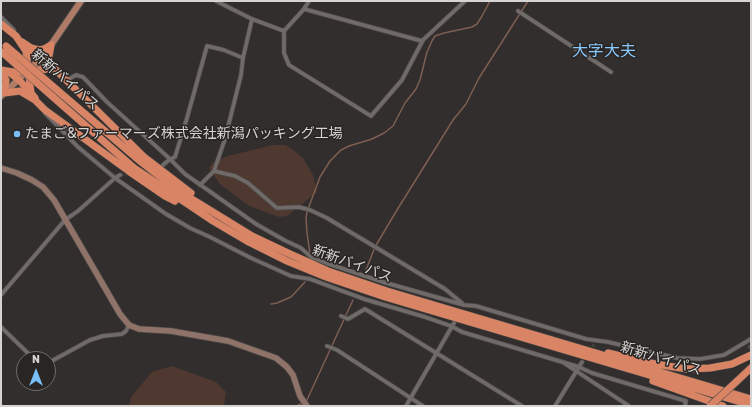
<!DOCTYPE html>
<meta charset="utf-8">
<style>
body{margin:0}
#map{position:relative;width:752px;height:407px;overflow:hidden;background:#322e2d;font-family:Rubik,sans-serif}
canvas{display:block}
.frame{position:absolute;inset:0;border:2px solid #d6d4d3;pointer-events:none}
.north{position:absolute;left:16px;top:351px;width:40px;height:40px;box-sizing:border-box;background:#282523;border:1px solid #6e6b69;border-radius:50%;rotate:0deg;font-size:11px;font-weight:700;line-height:16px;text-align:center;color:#d6d4d3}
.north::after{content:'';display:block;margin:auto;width:14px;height:18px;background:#79bff8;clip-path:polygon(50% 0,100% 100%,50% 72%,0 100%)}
</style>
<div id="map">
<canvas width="752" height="407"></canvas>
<div class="frame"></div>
<div class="north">N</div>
</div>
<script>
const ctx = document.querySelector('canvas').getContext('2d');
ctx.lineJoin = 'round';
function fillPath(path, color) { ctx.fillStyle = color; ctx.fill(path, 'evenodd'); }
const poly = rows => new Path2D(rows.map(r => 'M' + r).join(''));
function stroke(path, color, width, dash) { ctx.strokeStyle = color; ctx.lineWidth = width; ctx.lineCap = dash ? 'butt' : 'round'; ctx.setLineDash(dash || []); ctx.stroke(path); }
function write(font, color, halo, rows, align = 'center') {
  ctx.font = font + ' Rubik,"Noto Sans JP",sans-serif'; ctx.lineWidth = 3; ctx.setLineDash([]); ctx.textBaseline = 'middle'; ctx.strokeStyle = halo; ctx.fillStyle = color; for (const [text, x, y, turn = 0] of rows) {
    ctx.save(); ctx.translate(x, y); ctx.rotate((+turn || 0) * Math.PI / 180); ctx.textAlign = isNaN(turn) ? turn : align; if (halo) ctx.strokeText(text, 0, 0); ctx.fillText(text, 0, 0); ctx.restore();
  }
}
fillPath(poly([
 [273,145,285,145,291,148,303,158,313,175,317,192,287,216,279,217,249,206,220,184,209,169,212,163,228,156],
 [172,366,216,382,226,392,224,406,129,406,131,397,152,372]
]), '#4e3830');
stroke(poly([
 [310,254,307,233,306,218,307,212,320,177,330,161,341,150,349,146,372,139,384,133,393,126,405,103,416,89,420,80,427,52,432,41,435,36,444,33,472,27,477,24,482,16,490,1],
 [366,270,375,247,397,210,453,120,466,104,479,78,528,1],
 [271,304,277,303,291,297,305,282],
 [306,402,353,300],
 [296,406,303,403]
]), '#7e5e52', 1.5);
stroke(poly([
 [120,175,131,173],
 [748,346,751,348],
 [590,351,594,345]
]), '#4b4746', 3.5, [3.5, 2]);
const street = poly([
 [216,1,252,19,284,31],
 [309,1,304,9,284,31,284,53,289,65,371,116,402,80,423,40,465,1],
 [304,9,422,41],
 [518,11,611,72],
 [1,17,14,30,14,32],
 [67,80,76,75,83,77,107,102,170,159,185,174,256,224,284,240,301,248,311,257,326,263,383,282,464,305,476,306,586,339,608,342,677,358,700,359,724,355,751,339],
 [45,113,78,147,115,178,166,214,190,228,210,237,251,258,291,276,310,279,364,299,425,317,451,326,462,332,579,367,592,373,686,401,685,406],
 [163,165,170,159,175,157,187,118,207,46,224,50,243,58],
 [214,171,235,176,248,183,277,208,299,207,310,210,327,218,445,289,462,303],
 [200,185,214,171,225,139,241,75,243,58,252,19],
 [1,295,65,220,78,211,115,178,120,175],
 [341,316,348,319,365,309,522,406],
 [1,327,34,359],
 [327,346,337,350,423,406],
 [48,363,90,340,103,336,122,334,126,331,129,325],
 [564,363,629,406],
 [406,406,454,323],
 [555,406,579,367,582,362]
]);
const secondary = poly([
 [1,168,17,173,32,180,43,187,54,200,120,314,129,325,139,329,171,331,228,341,276,358,287,367,293,375,300,396,307,406]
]);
const primary = poly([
 [1,96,38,61,51,45,81,1]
]);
const highway = poly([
 [1,24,16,36,26,51,31,93,35,98],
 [22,42,31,48,39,50,44,49,51,45],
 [51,45,49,56,50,63,53,67,144,157,191,193],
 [27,47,38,61,50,69],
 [1,70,13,72,50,69,56,72],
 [1,71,6,80,4,93,20,91,35,100,45,110,130,172,165,196,175,201],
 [9,72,19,80,31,93],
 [57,90,140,161,177,190,252,236,290,254,328,271,387,291,751,399],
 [52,96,134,168,213,221,247,241,287,261,326,277,385,297,751,405],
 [608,353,655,364,687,369,710,368,732,364,751,355],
 [653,381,723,406],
 [736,382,751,368]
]);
stroke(street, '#4f4c4a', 5);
stroke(secondary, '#4f4c4a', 7);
stroke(primary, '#4f4c4a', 8);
stroke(highway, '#4f4c4a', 8);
stroke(street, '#706b69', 3.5);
stroke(secondary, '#907368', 5.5);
stroke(primary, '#af7b67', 6);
stroke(highway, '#d98565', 7);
const highwayBridge = poly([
 [6,46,57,90],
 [2,52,52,96],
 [710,406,736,382]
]);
stroke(highwayBridge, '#4f4c4a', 8, []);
stroke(highwayBridge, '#d98565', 7);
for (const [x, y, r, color] of [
 [17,134,4,"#79bff8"]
]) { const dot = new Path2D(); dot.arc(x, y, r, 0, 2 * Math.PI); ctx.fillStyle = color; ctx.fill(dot); stroke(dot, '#282523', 1.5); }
write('14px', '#d6d4d3', '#282523', [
 ["新新バイパス",65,80,41],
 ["新新バイパス",352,264,20],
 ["新新バイパス",661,359,17]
]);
write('14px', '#d6d4d3', '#282523', [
 ["たまご&ファーマーズ株式会社新潟パッキング工場",25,134]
], 'left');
write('16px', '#88c8fd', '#282523', [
 ["大字大夫",604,51]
]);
</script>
